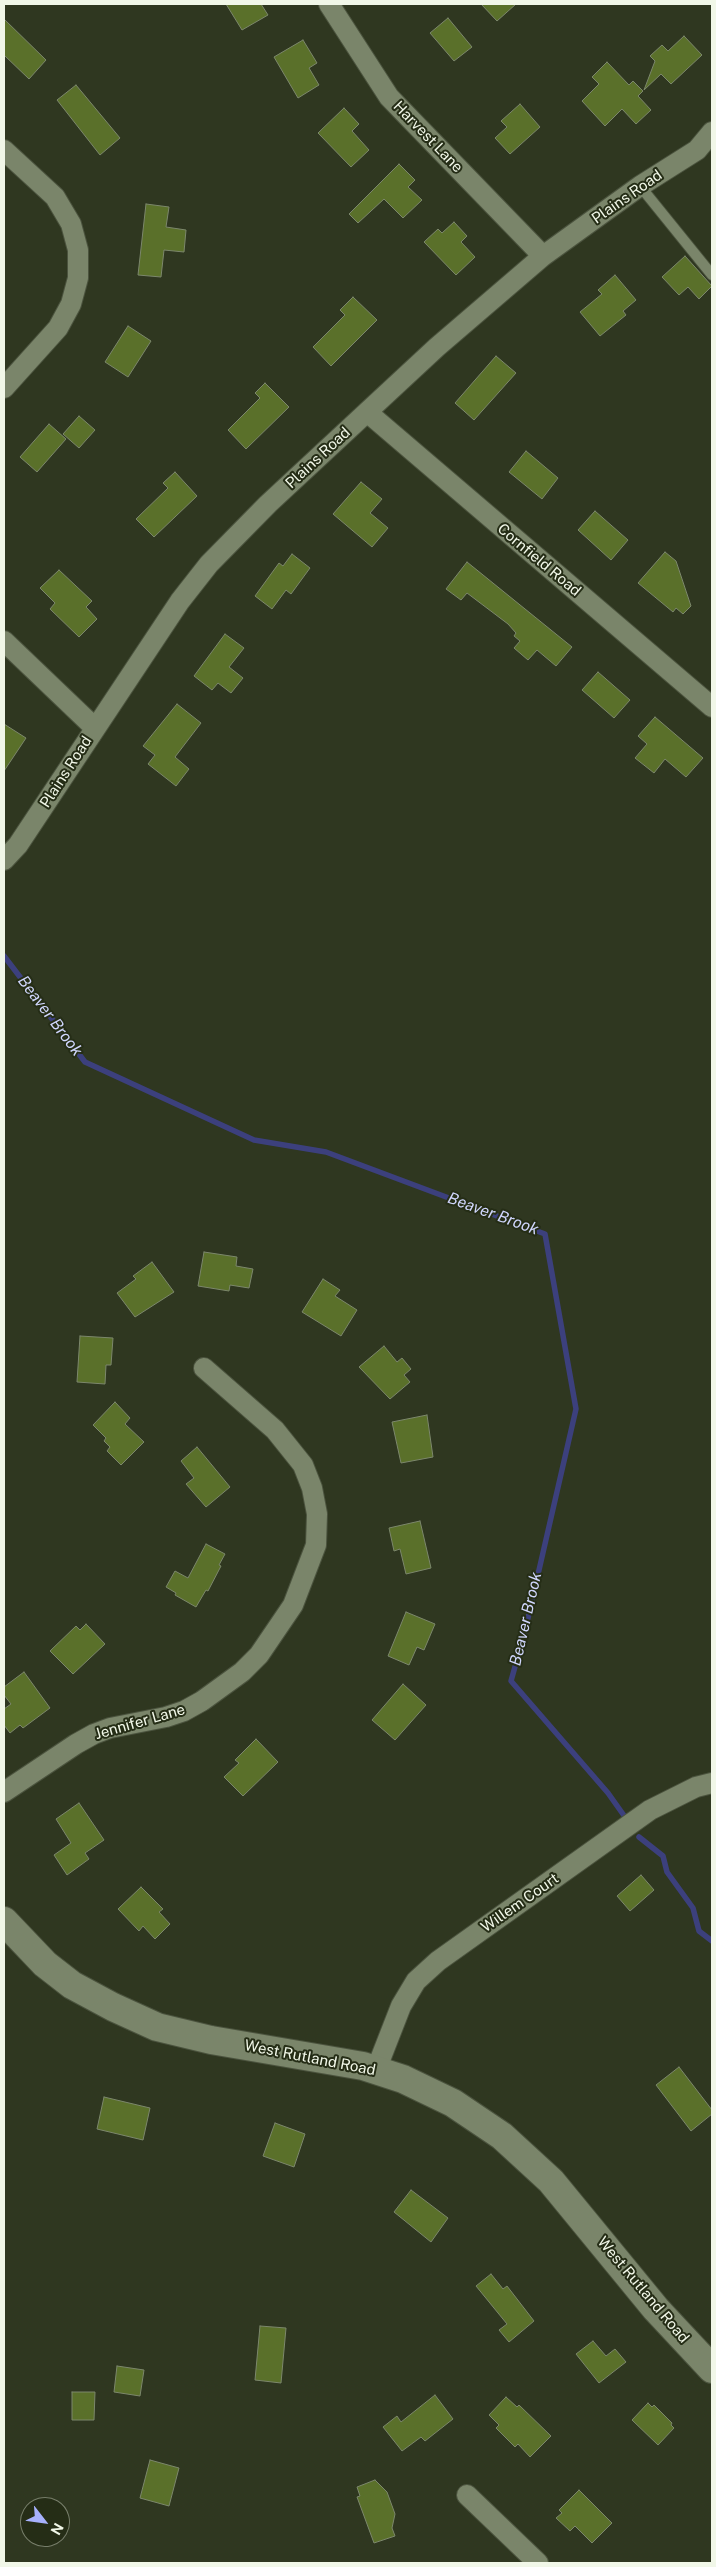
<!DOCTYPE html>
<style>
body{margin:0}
#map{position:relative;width:716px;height:2567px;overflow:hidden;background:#2f3720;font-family:"Public Sans",sans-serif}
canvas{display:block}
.frame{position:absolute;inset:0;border:5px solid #f1f7e8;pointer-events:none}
.north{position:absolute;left:20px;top:2497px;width:50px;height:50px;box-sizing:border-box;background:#252d16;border:1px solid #777e6a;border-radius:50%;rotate:120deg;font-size:14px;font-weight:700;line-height:20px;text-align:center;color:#f1f7e8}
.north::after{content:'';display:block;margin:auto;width:18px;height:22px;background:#a7b1fc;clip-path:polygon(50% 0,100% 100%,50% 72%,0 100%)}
</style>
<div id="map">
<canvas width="716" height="2567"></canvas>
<div class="frame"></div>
<div class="north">N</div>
</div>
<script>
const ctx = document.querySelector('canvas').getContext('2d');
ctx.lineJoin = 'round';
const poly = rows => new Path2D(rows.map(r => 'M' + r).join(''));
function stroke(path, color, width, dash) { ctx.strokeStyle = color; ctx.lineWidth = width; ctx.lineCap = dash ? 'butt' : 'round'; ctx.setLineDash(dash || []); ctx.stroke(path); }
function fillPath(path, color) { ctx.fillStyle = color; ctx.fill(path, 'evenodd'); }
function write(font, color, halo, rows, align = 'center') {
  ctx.font = font + ' "Public Sans",sans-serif'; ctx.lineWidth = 4; ctx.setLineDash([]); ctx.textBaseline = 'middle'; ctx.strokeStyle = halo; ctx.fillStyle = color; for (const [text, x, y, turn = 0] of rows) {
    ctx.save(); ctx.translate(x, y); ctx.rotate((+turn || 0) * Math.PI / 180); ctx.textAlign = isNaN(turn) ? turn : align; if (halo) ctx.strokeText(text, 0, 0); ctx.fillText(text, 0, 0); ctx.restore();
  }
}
stroke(poly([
 [4,956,85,1062,254,1140,326,1152,545,1234,576,1409,525,1631,511,1681,608,1793,625,1817],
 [639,1837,663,1856,667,1872,693,1908,699,1931,712,1941]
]), '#3c407d', 5.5);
const building = poly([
 [226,4,261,4,268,15,242,30,226,4],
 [481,4,516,4,497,21,481,4],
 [448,18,472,47,454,61,430,33,448,18],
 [4,19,46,60,29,79,4,55,4,19],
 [684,36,702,55,671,84,661,74,644,90,655,61,650,56,662,45,668,51,684,36],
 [303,40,317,63,309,68,319,85,298,98,274,57,303,40],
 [607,62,629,85,633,81,643,91,638,96,651,110,636,124,622,109,605,126,582,101,599,84,592,77,607,62],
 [76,85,120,138,100,155,57,100,76,85],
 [520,104,540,127,510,154,495,138,507,127,501,121,520,104],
 [344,108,359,124,352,131,369,150,351,167,318,133,344,108],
 [399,164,415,180,408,187,422,200,403,218,384,199,358,223,349,214,399,164],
 [146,204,169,207,166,227,186,230,184,252,164,250,161,277,138,275,146,204],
 [454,222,467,236,461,242,475,257,456,275,424,242,438,229,442,233,454,222],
 [685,256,712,286,699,299,688,287,679,295,662,277,685,256],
 [615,275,636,300,623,311,626,315,600,336,580,312,602,294,598,290,615,275],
 [353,297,377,320,331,366,313,347,345,315,340,310,353,297],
 [128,326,151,341,128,377,105,362,128,326],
 [496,356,516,373,474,420,455,403,496,356],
 [265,383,289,407,246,449,228,430,260,398,255,393,265,383],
 [79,416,95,430,79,448,63,434,79,416],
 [49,424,66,439,37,472,20,457,49,424],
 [526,451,558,478,542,499,509,472,526,451],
 [175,472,197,496,154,537,136,519,168,488,163,483,175,472],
 [361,482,382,499,370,513,388,528,372,547,333,514,361,482],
 [595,511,628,540,611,560,578,530,595,511],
 [665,552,676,561,691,606,683,614,676,608,673,612,638,583,665,552],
 [292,554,310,568,291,594,286,590,272,609,255,596,279,563,283,566,292,554],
 [467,562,572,647,556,666,537,650,528,660,514,648,520,641,514,636,516,633,508,624,467,593,461,600,446,589,467,562],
 [59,570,92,601,86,607,97,619,79,637,50,609,55,603,40,588,59,570],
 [225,634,244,648,229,667,243,678,231,693,218,683,212,690,194,676,225,634],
 [598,672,630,700,614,718,582,690,598,672],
 [177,704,201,723,175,757,189,769,176,786,148,764,155,755,143,746,177,704],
 [655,717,703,758,686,777,665,759,654,773,635,758,647,744,638,736,655,717],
 [4,724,26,738,4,771,4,724],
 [204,1252,237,1257,236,1266,253,1269,249,1288,230,1285,229,1291,198,1286,204,1252],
 [152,1262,174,1292,135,1317,117,1293,136,1279,133,1276,152,1262],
 [323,1279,340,1290,335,1296,357,1310,341,1336,302,1312,323,1279],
 [80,1336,113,1338,111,1365,106,1365,105,1384,77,1382,80,1336],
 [384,1346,397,1362,402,1358,411,1369,404,1375,410,1382,390,1399,359,1367,384,1346],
 [115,1402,130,1418,125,1424,144,1442,121,1465,107,1451,110,1447,104,1441,106,1438,93,1425,115,1402],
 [427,1415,433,1457,401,1463,392,1422,427,1415],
 [197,1447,230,1487,206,1507,186,1484,194,1478,181,1461,197,1447],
 [420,1521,431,1568,406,1574,400,1549,394,1551,389,1528,420,1521],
 [206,1544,225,1554,219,1565,221,1566,208,1591,206,1590,196,1607,175,1595,176,1593,166,1587,175,1571,188,1578,206,1544],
 [406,1612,435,1624,424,1650,417,1647,409,1665,388,1656,406,1612],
 [86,1624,105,1644,73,1674,50,1651,76,1626,80,1630,86,1624],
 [24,1672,50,1708,23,1728,20,1725,10,1733,4,1725,4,1709,11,1704,4,1695,4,1687,24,1672],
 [403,1684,426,1705,395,1740,372,1720,403,1684],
 [256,1739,278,1762,243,1796,224,1777,239,1763,235,1760,256,1739],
 [79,1803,104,1840,85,1853,89,1859,67,1875,54,1855,71,1843,56,1819,79,1803],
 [641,1875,654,1890,630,1911,617,1896,641,1875],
 [141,1887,163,1909,159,1912,170,1924,155,1939,143,1926,139,1931,118,1909,141,1887],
 [679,2067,712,2110,712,2114,691,2131,656,2085,679,2067],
 [104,2097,150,2108,143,2140,97,2129,104,2097],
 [275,2123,305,2134,294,2167,263,2156,275,2123],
 [411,2190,448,2218,431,2242,394,2212,411,2190],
 [491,2274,503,2289,507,2286,534,2321,509,2342,499,2330,507,2324,476,2286,491,2274],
 [260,2326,286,2328,281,2383,255,2380,260,2326],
 [593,2341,606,2356,615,2349,626,2362,599,2383,576,2354,593,2341],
 [117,2366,144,2370,140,2396,114,2392,117,2366],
 [72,2392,95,2392,94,2420,72,2420,72,2392],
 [435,2395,453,2419,425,2441,421,2437,402,2451,383,2427,397,2416,401,2422,435,2395],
 [506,2397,517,2407,519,2405,551,2436,530,2457,518,2444,515,2447,496,2428,499,2425,489,2415,506,2397],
 [648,2403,652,2407,654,2405,672,2423,671,2425,674,2428,658,2445,632,2420,648,2403],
 [150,2460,179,2468,169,2506,140,2498,150,2460],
 [375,2480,387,2492,395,2514,392,2528,395,2536,374,2543,357,2497,360,2496,357,2487,375,2480],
 [579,2490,612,2523,592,2543,575,2526,570,2531,556,2518,562,2513,559,2510,579,2490]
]);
fillPath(building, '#5a702a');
stroke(building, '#7c876c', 1);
const service = poly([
 [640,186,712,275]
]);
const minor = poly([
 [329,4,389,97,543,256],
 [4,150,55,197,71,224,78,250,78,278,71,304,58,328,4,388],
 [367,412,712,707],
 [4,641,95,728],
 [4,860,18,845,180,601,209,564,268,504,367,412,437,347,543,256,640,186,697,150,712,132],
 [4,1792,76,1744,94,1734,110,1728,166,1717,184,1711,202,1701,242,1672,259,1655,293,1605,316,1545,317,1514,312,1488,303,1465,275,1430,204,1368],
 [376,2070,401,2006,416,1981,438,1961,650,1810,696,1787,712,1783],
 [467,2495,538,2563]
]);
const secondary = poly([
 [4,1921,45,1964,72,1985,113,2007,157,2027,211,2040,363,2066,403,2079,453,2103,502,2136,551,2181,656,2309,712,2369]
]);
stroke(service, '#4b533e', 12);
stroke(minor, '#4b533e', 22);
stroke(secondary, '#4b533e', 30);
stroke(service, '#7a856a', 10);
stroke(minor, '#7a856a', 20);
stroke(secondary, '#7a856a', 28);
write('15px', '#f1f7e8', '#252d16', [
 ["Harvest Lane",428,137,46],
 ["Plains Road",627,197,-35],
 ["Plains Road",318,458,-43],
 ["Cornfield Road",539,560,40],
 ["Plains Road",66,772,-57],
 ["Jennifer Lane",140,1722,-16],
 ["Willem Court",520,1903,-35],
 ["West Rutland Road",310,2058,11],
 ["West Rutland Road",643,2290,50]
]);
write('italic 16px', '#d0d6fc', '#252d16', [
 ["Beaver Brook",50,1016,53],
 ["Beaver Brook",493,1214,20],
 ["Beaver Brook",526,1619,-77]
]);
</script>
